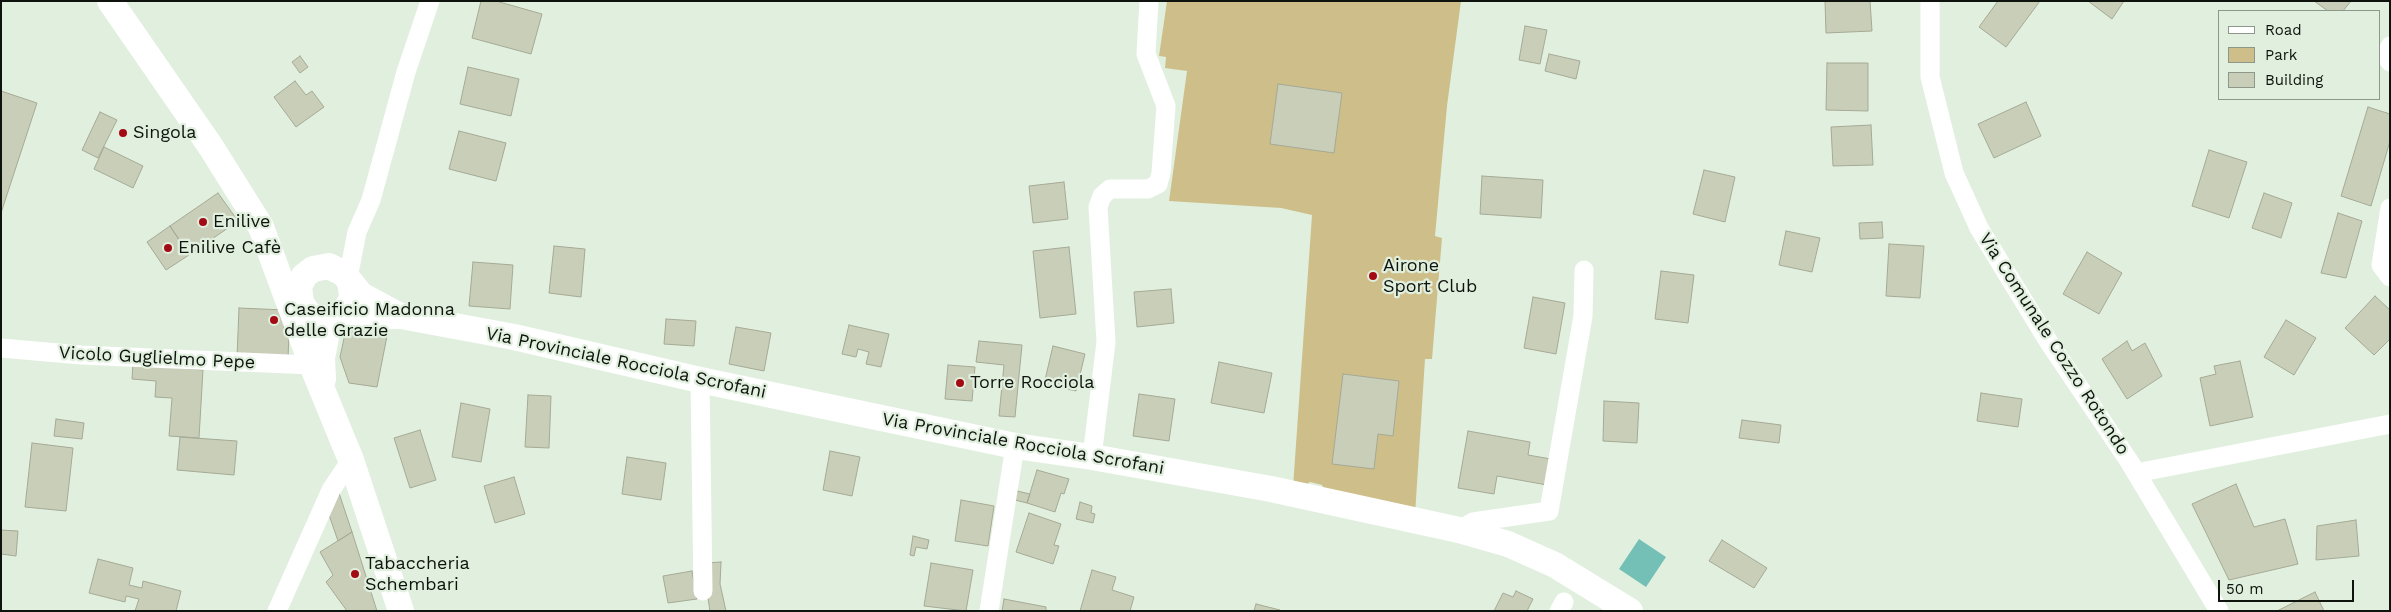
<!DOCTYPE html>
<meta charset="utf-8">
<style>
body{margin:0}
#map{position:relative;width:2391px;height:612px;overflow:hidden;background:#e1f0de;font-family:"Work Sans",sans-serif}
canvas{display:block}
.frame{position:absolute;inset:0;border:2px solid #0e130d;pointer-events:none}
.legend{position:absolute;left:2218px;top:10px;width:162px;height:90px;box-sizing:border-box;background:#e1f0de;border:1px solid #8d988a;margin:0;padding:6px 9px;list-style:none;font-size:15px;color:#0e130d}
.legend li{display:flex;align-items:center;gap:10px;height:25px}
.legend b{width:25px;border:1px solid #8d988a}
.scale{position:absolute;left:2218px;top:580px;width:136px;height:22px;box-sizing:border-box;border:2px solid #0e130d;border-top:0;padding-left:6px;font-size:15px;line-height:18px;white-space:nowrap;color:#0e130d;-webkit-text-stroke:4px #e1f0de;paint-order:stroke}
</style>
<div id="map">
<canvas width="2391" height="612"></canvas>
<div class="frame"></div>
<ul class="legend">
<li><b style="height:6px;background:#fff"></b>Road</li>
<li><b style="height:14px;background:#cebf8a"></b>Park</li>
<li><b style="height:14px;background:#c9ceb9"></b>Building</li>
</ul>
<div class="scale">50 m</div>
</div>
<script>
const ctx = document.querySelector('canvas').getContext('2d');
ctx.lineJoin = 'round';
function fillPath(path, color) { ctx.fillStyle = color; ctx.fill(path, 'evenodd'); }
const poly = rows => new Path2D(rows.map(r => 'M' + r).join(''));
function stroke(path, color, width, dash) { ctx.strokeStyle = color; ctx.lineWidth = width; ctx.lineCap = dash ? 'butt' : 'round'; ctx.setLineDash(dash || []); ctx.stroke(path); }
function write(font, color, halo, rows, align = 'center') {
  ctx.font = font + ' "Work Sans",sans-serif'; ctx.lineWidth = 4.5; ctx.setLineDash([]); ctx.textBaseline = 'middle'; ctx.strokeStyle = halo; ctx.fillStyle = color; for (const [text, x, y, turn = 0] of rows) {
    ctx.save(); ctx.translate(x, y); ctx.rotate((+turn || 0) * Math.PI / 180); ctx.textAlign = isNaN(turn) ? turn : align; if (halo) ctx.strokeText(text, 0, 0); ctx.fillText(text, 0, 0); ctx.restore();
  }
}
fillPath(poly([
 [1167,1,1461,1,1447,106,1435,236,1442,238,1432,359,1425,359,1415,515,1326,494,1322,485,1310,482,1301,488,1293,487,1312,215,1281,208,1169,201,1187,71,1165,68,1166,57,1159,56]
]), '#cebf8a');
fillPath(poly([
 [1639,539,1666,557,1646,587,1619,569]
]), '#75c0b6');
const building = poly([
 [481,1,496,1,542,14,531,54,472,38,481,1],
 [1825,1,1870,1,1872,31,1826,33,1825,1],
 [1998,1,2040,1,2006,47,1979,27,1998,1],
 [2088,1,2124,1,2112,19,2088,1],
 [2314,1,2351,1,2343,11,2328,11,2314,1],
 [1525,26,1547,30,1540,64,1519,60,1525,26],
 [1549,54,1580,61,1576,79,1545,71,1549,54],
 [300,56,308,67,300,73,292,62,300,56],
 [1827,63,1868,63,1868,111,1826,110,1827,63],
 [468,67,519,79,511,116,460,104,468,67],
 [295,81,306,95,312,91,324,107,296,127,274,97,295,81],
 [1278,84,1342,93,1334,153,1270,144,1278,84],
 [1,91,37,103,1,213,1,91],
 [2026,102,2041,136,1994,158,1978,124,2026,102],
 [2368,107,2390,114,2390,141,2371,206,2341,196,2368,107],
 [100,112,117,120,98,158,82,150,100,112],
 [1871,125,1873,165,1833,166,1831,127,1871,125],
 [459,131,506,143,496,181,449,169,459,131],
 [104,147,143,166,133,188,94,169,104,147],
 [2209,150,2247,162,2229,218,2192,206,2209,150],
 [1704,170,1735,177,1725,222,1693,214,1704,170],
 [1482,176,1543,180,1541,218,1480,214,1482,176],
 [1064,182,1068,219,1033,223,1029,186,1064,182],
 [218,193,238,221,189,255,170,226,218,193],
 [2264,193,2292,203,2281,238,2252,228,2264,193],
 [2338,213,2362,221,2346,278,2321,273,2338,213],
 [1882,222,1883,238,1860,239,1859,223,1882,222],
 [170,226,189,255,166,270,147,242,170,226],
 [1786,231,1820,238,1812,272,1779,265,1786,231],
 [1889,244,1924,246,1920,298,1886,296,1889,244],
 [554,246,585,249,581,297,549,293,554,246],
 [1069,247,1076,314,1040,318,1033,251,1069,247],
 [2087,252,2122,273,2099,314,2063,294,2087,252],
 [473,262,513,265,510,309,469,306,473,262],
 [1661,271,1694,275,1688,323,1655,319,1661,271],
 [1171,289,1174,323,1137,327,1134,292,1171,289],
 [2375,296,2390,310,2390,339,2374,355,2345,328,2375,296],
 [1533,297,1565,303,1556,354,1524,348,1533,297],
 [239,308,285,310,284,331,289,331,288,360,237,357,239,308],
 [666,319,696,321,694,346,664,344,666,319],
 [2286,320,2316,338,2294,375,2264,357,2286,320],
 [849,325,889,334,881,367,866,364,869,352,858,349,856,357,842,354,849,325],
 [736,327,771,333,764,371,729,364,736,327],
 [346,329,387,336,377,387,349,383,340,357,346,329],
 [979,341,1022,345,1015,417,999,416,1004,365,976,362,979,341],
 [2127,341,2132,351,2145,343,2162,376,2127,399,2102,359,2127,341],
 [1053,346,1085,354,1076,391,1044,384,1053,346],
 [2240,361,2253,417,2210,426,2200,378,2216,374,2214,366,2240,361],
 [1219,362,1272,373,1264,413,1211,403,1219,362],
 [133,364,203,370,199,438,169,436,172,398,155,397,156,381,132,379,133,364],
 [948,365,975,367,972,401,945,399,948,365],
 [1343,374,1399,381,1393,436,1378,434,1374,469,1332,464,1343,374],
 [1981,393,2022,399,2018,427,1977,421,1981,393],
 [1139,394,1175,399,1169,441,1133,436,1139,394],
 [528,395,551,396,549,448,525,447,528,395],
 [1604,401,1639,403,1637,443,1603,441,1604,401],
 [461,403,490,409,481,462,452,457,461,403],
 [56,419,84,423,82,439,54,436,56,419],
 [1742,420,1781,425,1779,443,1739,438,1742,420],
 [420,430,436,480,410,488,394,438,420,430],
 [1468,431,1530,442,1528,455,1551,459,1547,485,1497,476,1494,494,1458,488,1468,431],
 [180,437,237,441,234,475,177,470,180,437],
 [32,443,73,448,66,511,25,507,32,443],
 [830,451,860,457,852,496,823,490,830,451],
 [627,457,666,463,661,500,622,494,627,457],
 [1037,470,1069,479,1064,494,1061,493,1055,512,1027,503,1037,470],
 [514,477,525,514,495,523,484,486,514,477],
 [2236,484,2254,527,2285,519,2298,564,2229,580,2192,504,2236,484],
 [1017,491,1030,494,1027,503,1015,500,1017,491],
 [339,493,352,532,338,541,328,512,339,493],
 [961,500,994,506,988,546,955,541,961,500],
 [1080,502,1092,506,1091,513,1095,514,1093,523,1076,519,1080,502],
 [1029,513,1061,524,1054,545,1059,546,1053,564,1016,552,1029,513],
 [2356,520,2359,556,2316,560,2317,526,2356,520],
 [1,530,18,531,16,556,1,554,1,530],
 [352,532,377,611,347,611,326,582,333,575,320,552,352,532],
 [913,536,929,540,927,549,916,547,914,556,910,555,913,536],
 [1722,540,1767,568,1754,588,1709,561,1722,540],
 [98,559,133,568,129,585,142,588,143,581,181,591,176,611,135,611,139,599,126,596,125,602,89,593,98,559],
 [721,562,720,584,726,611,710,611,706,585,705,563,721,562],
 [931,563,973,570,966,611,924,606,931,563],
 [1092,570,1116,577,1112,590,1134,597,1130,611,1080,611,1092,570],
 [692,571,697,599,668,603,663,576,692,571],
 [1516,591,1533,599,1527,611,1494,611,1503,593,1513,597,1516,591],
 [2315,592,2324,611,2277,611,2315,592],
 [1004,599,1046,607,1046,611,1002,611,1004,599],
 [1256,604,1280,610,1280,611,1254,611,1256,604]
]);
fillPath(building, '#c9ceb9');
stroke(building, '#a5a995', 1);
stroke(poly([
 [1930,1,1930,77,1954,173,1979,228,2050,344,2129,461,2219,611],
 [2390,46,2386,56,2390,62],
 [2390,208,2381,265,2390,277],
 [348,278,357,232,371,200,406,72,430,1],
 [1,348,81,355,312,365],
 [700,380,703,591],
 [1092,457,1106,342,1098,207,1102,196,1110,189,1148,189,1158,184,1161,173,1166,106,1146,54,1149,1],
 [2136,473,2390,424],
 [1459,530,1473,522,1549,511,1583,316,1584,270],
 [277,611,331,490,351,460],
 [989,611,1015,446],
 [1559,611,1564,602]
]), '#fff', 19);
stroke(poly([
 [110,1,211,147,261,227,312,365,351,460,401,611],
 [350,282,352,295,351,301,343,313,338,316,328,319,317,318,308,313,301,303,299,287,304,276,313,269,329,266,344,274,361,295,398,315],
 [338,316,401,316,514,337,700,380,1015,446,1092,457,1271,489,1459,530,1508,544,1555,565,1630,611],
 [323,379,322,358,327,332,333,318]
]), '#fff', 26);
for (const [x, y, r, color] of [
 [123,133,5,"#a30a14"],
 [203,222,5,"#a30a14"],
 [168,248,5,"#a30a14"],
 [1373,276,5,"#a30a14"],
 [274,320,5,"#a30a14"],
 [960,383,5,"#a30a14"],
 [355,574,5,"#a30a14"]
]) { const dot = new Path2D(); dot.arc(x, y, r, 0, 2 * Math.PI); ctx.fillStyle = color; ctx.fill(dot); stroke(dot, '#e1f0de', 2); }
write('18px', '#0e130d', '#e1f0de', [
 ["Singola",133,133],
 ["Enilive",213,222],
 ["Enilive Cafè",178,248],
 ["Airone",1383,266],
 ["Sport Club",1383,287],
 ["Caseificio Madonna",284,310],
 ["delle Grazie",284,331],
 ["Torre Rocciola",970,383],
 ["Tabaccheria",365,564],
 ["Schembari",365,585]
], 'left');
write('18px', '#0e130d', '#e1f0de', [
 ["Via Comunale Cozzo Rotondo",2054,344,57],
 ["Vicolo Guglielmo Pepe",157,358,3],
 ["Via Provinciale Rocciola Scrofani",626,363,12],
 ["Via Provinciale Rocciola Scrofani",1023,444,10]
]);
</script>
